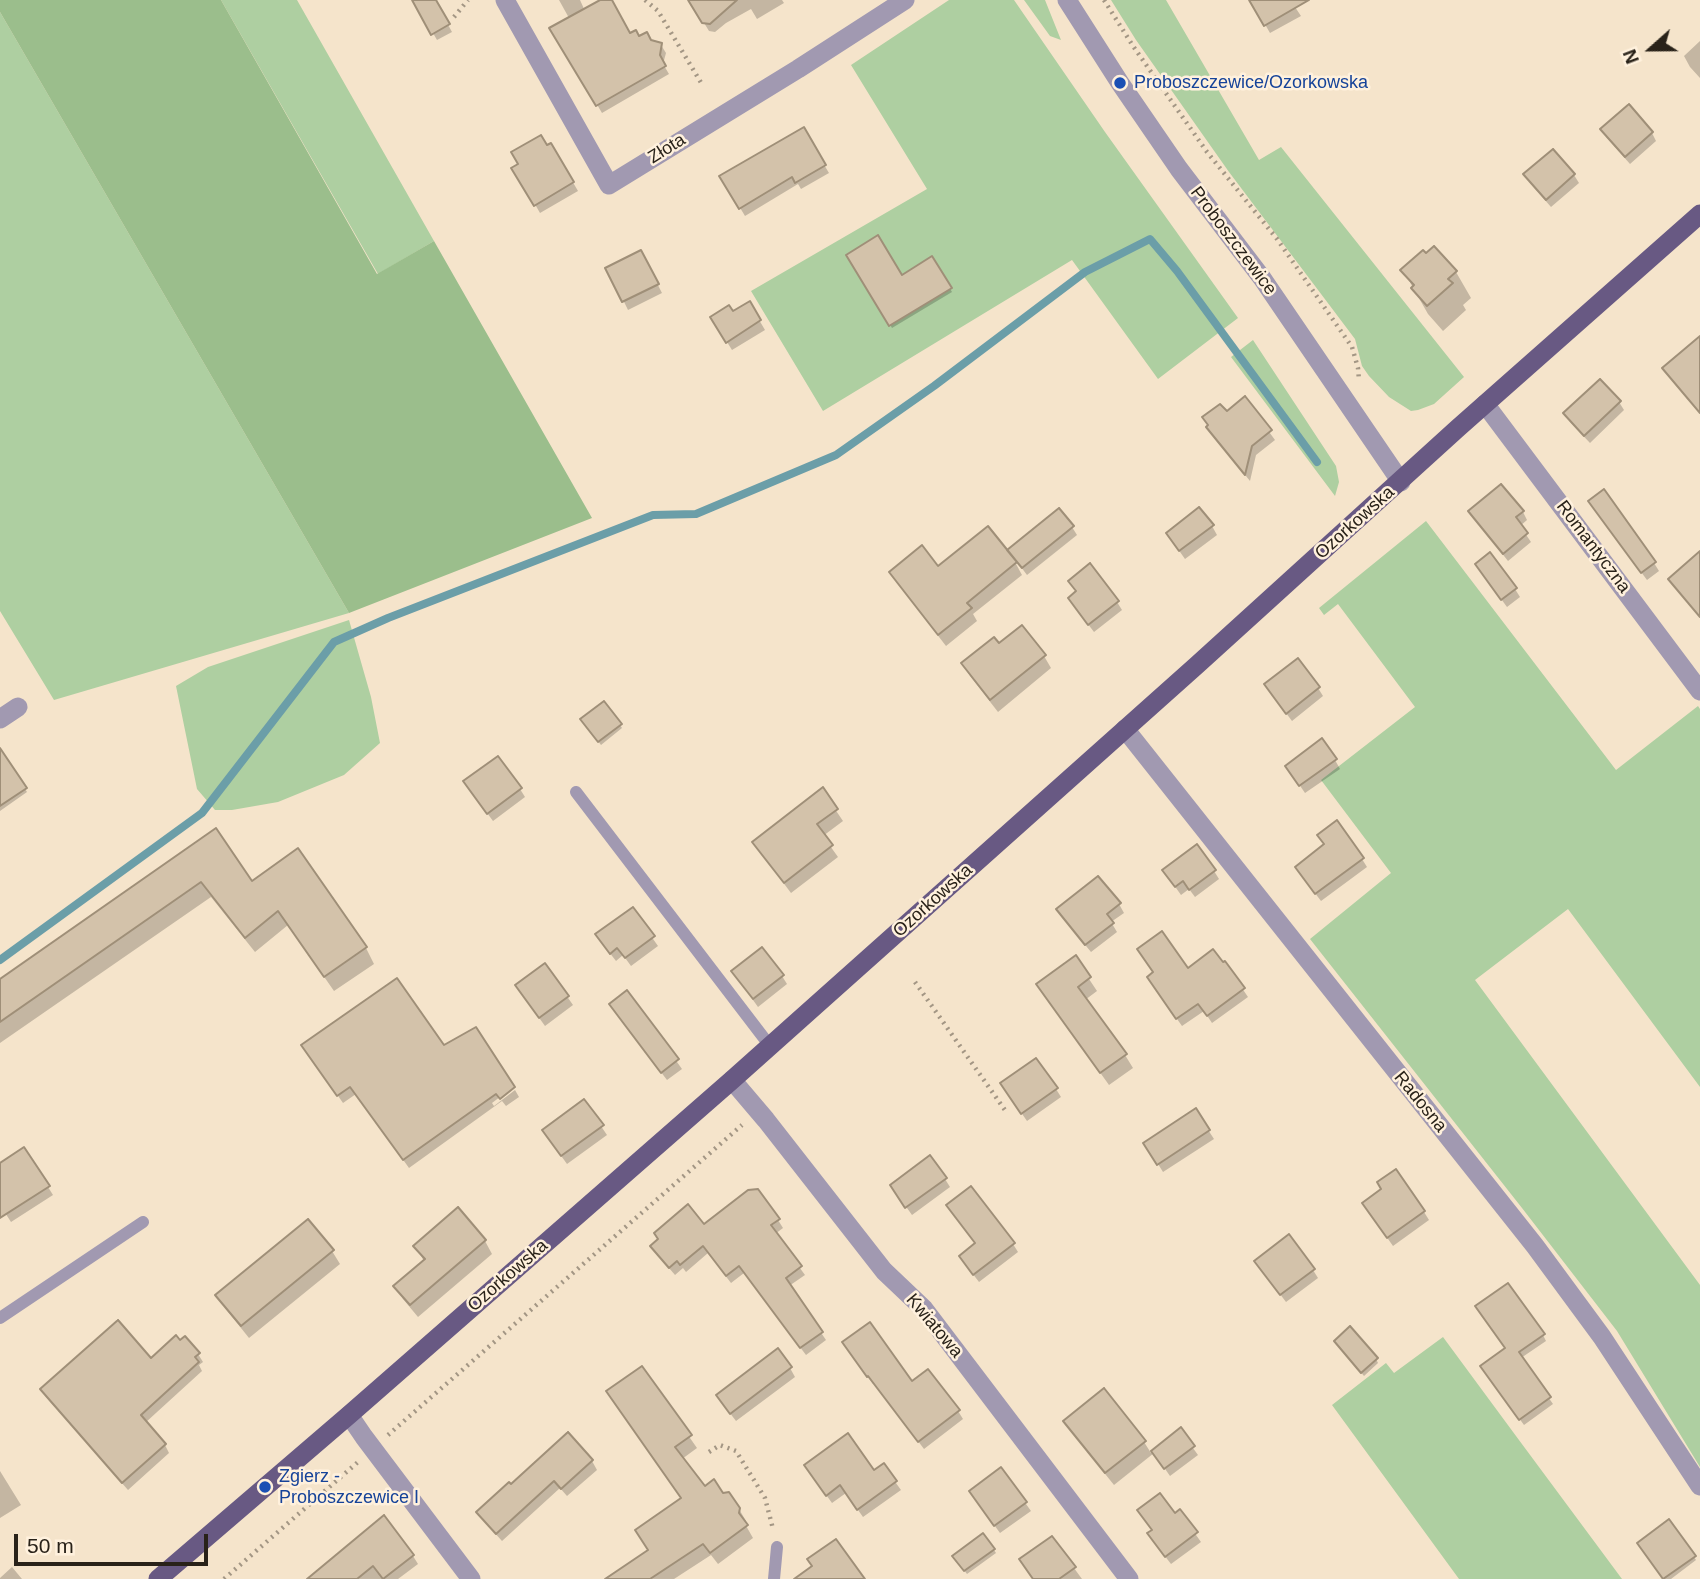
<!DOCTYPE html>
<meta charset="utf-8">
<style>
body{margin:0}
#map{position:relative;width:1700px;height:1579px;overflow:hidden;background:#f5e4cb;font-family:Arial,sans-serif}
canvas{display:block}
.north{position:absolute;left:1616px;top:14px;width:70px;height:70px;-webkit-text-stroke:5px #fff1dd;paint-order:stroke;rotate:249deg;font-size:19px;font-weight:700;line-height:28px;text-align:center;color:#292219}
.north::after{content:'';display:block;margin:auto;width:24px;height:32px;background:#292219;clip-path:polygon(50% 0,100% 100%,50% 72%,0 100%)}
.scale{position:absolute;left:14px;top:1534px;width:194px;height:32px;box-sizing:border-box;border:4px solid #292219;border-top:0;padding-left:9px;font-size:21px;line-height:24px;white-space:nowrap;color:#292219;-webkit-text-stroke:5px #fff1dd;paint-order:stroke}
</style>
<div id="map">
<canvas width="1700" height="1579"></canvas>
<div class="north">N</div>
<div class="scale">50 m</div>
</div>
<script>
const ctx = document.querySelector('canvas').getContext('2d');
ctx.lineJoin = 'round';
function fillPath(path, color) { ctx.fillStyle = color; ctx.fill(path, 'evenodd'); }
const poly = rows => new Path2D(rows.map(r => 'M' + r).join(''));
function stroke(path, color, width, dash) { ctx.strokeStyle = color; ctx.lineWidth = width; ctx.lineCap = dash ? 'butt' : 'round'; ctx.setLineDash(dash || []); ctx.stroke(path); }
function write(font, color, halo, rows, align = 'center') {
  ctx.font = font + ' Arial,sans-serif'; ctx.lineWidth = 5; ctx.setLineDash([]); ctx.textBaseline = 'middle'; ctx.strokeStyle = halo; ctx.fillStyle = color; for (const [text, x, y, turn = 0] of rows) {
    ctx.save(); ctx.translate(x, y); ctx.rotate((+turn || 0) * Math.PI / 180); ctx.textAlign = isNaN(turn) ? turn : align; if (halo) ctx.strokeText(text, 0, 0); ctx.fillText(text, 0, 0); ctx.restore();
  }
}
fillPath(poly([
 [221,0,297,0,434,241,378,274],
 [949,0,1014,0,1105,132,1238,318,1158,379,1072,260,823,411,751,291,927,189,851,65],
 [1024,0,1045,0,1061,40,1050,36],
 [1111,0,1166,0,1259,160,1281,147,1464,377,1434,404,1418,410,1411,411,1389,397,1369,376,1362,366,1355,339,1229,172,1136,40],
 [0,12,349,613,54,700,0,611],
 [1253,340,1336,466,1339,482,1335,496,1231,357],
 [1426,521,1616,770,1698,706,1700,709,1700,1087,1568,909,1475,980,1700,1285,1700,1467,1617,1331,1522,1208,1310,939,1391,873,1321,780,1415,707,1338,604,1324,615,1319,608],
 [349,620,371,697,380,743,344,775,278,802,232,810,215,810,197,789,176,686,208,667],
 [1443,1337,1516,1436,1622,1579,1459,1579,1332,1405,1386,1363,1394,1373]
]), '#aecfa1');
fillPath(poly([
 [0,0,221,0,377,274,434,241,592,518,349,613,0,12]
]), '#9bbe8c');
fillPath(poly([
 [414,0,438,0,435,1,452,32,437,40],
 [559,0,580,0,585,11,604,0,610,0,630,36,661,45,666,53,663,64,669,74,602,113,552,28,569,18],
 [690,0,782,0,784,3,757,19,751,9,726,23,715,32,709,31],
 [1251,0,1308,0,1295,7,1301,16,1270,33],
 [1700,41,1700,78,1690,67,1684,56],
 [1602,129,1652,133,1656,141,1630,164,1607,138],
 [803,130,829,173,801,189,798,184,745,216,721,176],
 [551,145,578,191,540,213,514,168],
 [1553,151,1574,175,1579,183,1551,207,1530,183,1526,175],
 [849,255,901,277,932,258,952,292,892,328],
 [645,260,662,293,628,310,608,269],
 [1403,270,1456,272,1471,298,1463,305,1466,310,1443,331,1428,314],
 [749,303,765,330,732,350,712,318,733,314],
 [1245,399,1275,440,1256,455,1250,481,1213,435,1208,427],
 [1619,402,1624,410,1590,443,1570,422,1565,413],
 [1595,510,1654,563,1659,571,1647,580],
 [1523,512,1527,520,1520,526,1531,542,1508,561,1475,519],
 [1212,526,1217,535,1185,559,1173,542],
 [1072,527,1077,535,1027,575,1018,563,1016,564,1022,575,973,614,977,621,946,646,898,584,891,572,938,569,1013,560],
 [1482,573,1515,589,1520,597,1507,607],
 [1077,593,1117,602,1122,610,1094,632,1075,607],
 [1044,656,1051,668,998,712,970,676,963,664],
 [1318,688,1323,696,1292,721,1271,693],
 [584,723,620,725,622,728,601,745],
 [5,758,27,792,0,811,0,761],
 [1335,760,1340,769,1305,793,1292,774],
 [520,789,525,797,493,821,470,790],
 [822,790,843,821,823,836,838,857,791,893,761,853,754,842],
 [216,831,252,883,298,851,366,948,374,964,334,991,288,925,255,952,211,897,0,1043,0,981],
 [1362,859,1367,867,1321,901,1302,876],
 [1214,871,1219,879,1195,897,1189,889,1181,895,1169,878],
 [1119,904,1124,913,1111,922,1117,932,1091,952,1063,918],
 [632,909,658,946,631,966,623,955,616,961,602,943],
 [1075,958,1097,991,1085,1000,1125,1055,1133,1068,1109,1085,1046,997],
 [1225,963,1248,997,1212,1023,1204,1011,1182,1026,1153,985,1155,973,1187,970,1222,965],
 [545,965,573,1005,545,1026,522,994],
 [733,972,782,976,787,984,758,1007],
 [627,992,682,1069,667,1080,616,1013],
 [444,1048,513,1087,492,1103,494,1106,515,1090,519,1097,506,1106,502,1101,409,1168,356,1094,343,1103,309,1054],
 [1056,1089,1061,1097,1027,1121,1007,1092],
 [584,1101,607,1135,567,1164,549,1139],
 [1195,1110,1214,1139,1163,1172,1150,1151],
 [0,1177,48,1187,53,1195,11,1222,0,1205],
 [945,1179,950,1187,912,1215,897,1194],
 [1369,1212,1424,1212,1429,1220,1393,1246],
 [778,1220,783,1228,775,1234,805,1275,789,1286,826,1340,806,1355,744,1273,731,1283,708,1253,686,1272,683,1268,675,1275,657,1254,704,1226],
 [485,1241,492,1254,418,1317,403,1299,395,1286,424,1261,415,1246],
 [1013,1244,1018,1252,979,1282,966,1265],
 [332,1251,340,1264,249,1338,225,1308,218,1295],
 [1261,1269,1313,1270,1318,1278,1286,1302],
 [1543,1335,1546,1341,1521,1358,1553,1404,1524,1425,1486,1373],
 [1338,1345,1376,1359,1378,1363,1364,1376],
 [849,1351,912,1384,958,1411,963,1419,924,1449,874,1383,873,1384],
 [198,1354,203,1362,199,1365,202,1371,145,1423,165,1445,169,1453,128,1490,46,1397,42,1389],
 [641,1368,697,1448,682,1459,704,1488,722,1494,739,1509,746,1521,745,1524,753,1538,718,1564,711,1555,674,1579,630,1579,683,1499],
 [790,1368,795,1377,736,1421,723,1404],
 [1065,1421,1144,1442,1151,1453,1180,1430,1198,1455,1170,1476,1154,1453,1114,1485,1073,1434],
 [568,1435,592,1461,597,1470,567,1496,560,1488,502,1541,483,1520,479,1512],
 [883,1465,901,1490,863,1517,846,1493,832,1503,811,1474,874,1472],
 [1001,1469,1031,1511,1000,1533,976,1500],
 [0,1471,21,1505,0,1518],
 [1179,1511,1201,1542,1171,1564,1154,1542],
 [1052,1538,1082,1579,1034,1579],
 [1641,1547,1694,1557,1696,1560,1671,1579,1664,1579],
 [994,1550,996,1553,967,1574,956,1560],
 [413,1556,418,1564,398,1579,317,1579],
 [12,1567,22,1579,0,1579,0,1578]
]), '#0003');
stroke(poly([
 [0,960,202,813,334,642,388,618,653,515,696,514,836,455,934,386,1085,272,1150,239,1177,271,1317,462]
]), '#6b9ea8', 8);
const building = poly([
 [412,0,436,0,450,24,431,35,412,0],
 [600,0,612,0,630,33,636,30,639,36,647,32,651,40,662,43,660,55,666,66,596,106,549,28,600,0],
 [688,0,737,0,710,24,702,23,688,0],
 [1249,0,1309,0,1264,26,1249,0],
 [1629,104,1653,132,1625,157,1600,129,1629,104],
 [804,127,826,165,795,183,792,177,739,209,719,176,804,127],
 [541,135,547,145,551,143,574,182,534,206,511,168,518,164,511,152,541,135],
 [1553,149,1575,174,1546,200,1523,174,1553,149],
 [878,235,902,275,932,256,952,288,889,326,846,255,878,235],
 [1434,246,1457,271,1448,279,1453,283,1427,306,1411,288,1414,285,1400,270,1423,250,1426,253,1434,246],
 [641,250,659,284,622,302,605,268,641,250],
 [750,301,761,320,726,343,710,317,729,305,733,311,750,301],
 [1700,336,1700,413,1662,368,1700,336],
 [1600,379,1621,401,1584,436,1563,413,1600,379],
 [1245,396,1272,430,1252,446,1245,475,1206,427,1208,425,1202,417,1220,404,1227,411,1245,396],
 [1501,484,1524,511,1516,517,1528,533,1503,554,1468,511,1501,484],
 [1604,489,1656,562,1641,573,1588,501,1604,489],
 [1199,507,1214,525,1179,551,1166,533,1199,507],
 [1059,508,1074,526,1022,568,1007,550,1059,508],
 [988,526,1017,562,967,603,972,608,938,635,889,572,922,545,938,566,988,526],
 [1700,551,1700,617,1668,579,1700,551],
 [1490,552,1517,588,1501,600,1475,564,1490,552],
 [1090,563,1119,601,1088,625,1068,598,1076,591,1068,581,1090,563],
 [1022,625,1046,655,990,700,961,663,994,637,999,643,1022,625],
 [1298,658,1320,687,1286,714,1264,684,1298,658],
 [604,701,622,724,598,742,580,719,604,701],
 [1322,738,1337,759,1299,786,1285,766,1322,738],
 [0,748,27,788,0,806,0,748],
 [498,756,522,788,487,814,463,781,498,756],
 [823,787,838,809,817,824,833,845,784,883,752,842,823,787],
 [1337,820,1364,858,1315,894,1295,867,1324,844,1317,835,1337,820],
 [216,828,252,881,298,848,367,947,324,977,278,911,245,938,201,882,0,1022,0,979,216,828],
 [1197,844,1216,870,1189,890,1183,881,1175,887,1162,870,1197,844],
 [1098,876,1121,903,1107,914,1114,923,1085,945,1056,909,1098,876],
 [633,907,655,936,625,958,617,948,610,954,595,934,633,907],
 [1162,931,1188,968,1213,949,1223,962,1225,961,1245,988,1207,1016,1198,1004,1176,1019,1147,977,1153,972,1137,949,1162,931],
 [762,947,784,975,753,999,731,971,762,947],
 [1076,955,1091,977,1078,987,1127,1054,1100,1073,1036,984,1076,955],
 [545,963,569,996,539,1018,515,985,545,963],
 [397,978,444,1045,476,1027,515,1087,500,1099,496,1094,403,1160,350,1087,337,1096,301,1045,397,978],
 [627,990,679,1059,661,1073,609,1004,627,990],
 [1036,1058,1058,1088,1021,1114,1000,1083,1036,1058],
 [584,1099,604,1125,561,1156,542,1130,584,1099],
 [1196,1108,1210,1130,1157,1165,1143,1143,1196,1108],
 [24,1147,50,1186,0,1218,0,1163,24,1147],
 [930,1155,947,1178,905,1208,890,1185,930,1155],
 [1396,1169,1425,1211,1387,1238,1362,1203,1381,1189,1377,1182,1396,1169],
 [971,1186,1015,1243,973,1275,959,1256,975,1243,946,1205,971,1186],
 [758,1189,780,1219,771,1225,802,1266,786,1278,823,1332,800,1348,739,1266,726,1276,703,1246,680,1265,677,1261,669,1268,650,1246,658,1239,654,1233,688,1204,704,1224,748,1190,758,1189],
 [458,1207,486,1240,410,1305,393,1286,425,1259,413,1246,458,1207],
 [308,1219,334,1250,241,1326,215,1295,308,1219],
 [1289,1234,1315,1269,1280,1295,1254,1261,1289,1234],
 [1508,1283,1545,1334,1519,1352,1551,1397,1519,1420,1480,1366,1505,1348,1475,1306,1508,1283],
 [118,1320,151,1358,176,1335,180,1340,185,1336,200,1353,195,1357,199,1362,141,1415,166,1444,122,1483,40,1389,118,1320],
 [870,1322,912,1381,928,1369,960,1410,918,1442,868,1376,867,1377,842,1342,870,1322],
 [1350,1326,1378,1358,1361,1373,1334,1341,1350,1326],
 [778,1348,792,1367,730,1414,716,1395,778,1348],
 [642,1366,692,1435,675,1447,705,1486,714,1479,723,1493,729,1492,740,1508,739,1513,748,1525,710,1553,703,1544,650,1579,605,1579,648,1550,635,1530,681,1498,606,1391,642,1366],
 [1104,1388,1146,1441,1105,1473,1063,1421,1104,1388],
 [1181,1427,1195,1446,1164,1469,1151,1451,1181,1427],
 [568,1432,593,1460,561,1489,554,1481,496,1534,476,1512,509,1482,511,1484,568,1432],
 [848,1433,874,1470,884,1463,897,1481,857,1510,840,1485,826,1496,804,1465,848,1433],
 [1001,1467,1027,1502,994,1526,969,1491,1001,1467],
 [1160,1493,1175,1513,1180,1509,1198,1532,1165,1557,1147,1533,1152,1530,1137,1510,1160,1493],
 [384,1515,414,1555,383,1579,373,1566,357,1579,307,1579,384,1515],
 [1669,1519,1696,1556,1663,1579,1637,1543,1669,1519],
 [983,1533,995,1549,964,1571,952,1556,983,1533],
 [1052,1536,1076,1567,1059,1579,1033,1579,1019,1559,1052,1536],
 [836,1539,865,1579,794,1579,812,1566,807,1559,836,1539]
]);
fillPath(building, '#d3c2aa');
stroke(building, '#9f8f78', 2);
stroke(poly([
 [645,0,658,11,703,86],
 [1104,0,1133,46,1207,152,1277,239,1352,347,1358,368,1359,380],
 [454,17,468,0],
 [915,982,1007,1113],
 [388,1435,742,1125],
 [709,1452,720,1445,736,1451,765,1498,773,1529],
 [224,1579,358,1462]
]), '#a39684', 4.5, [2, 5]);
stroke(poly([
 [576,792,770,1046],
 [0,1318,143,1222],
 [774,1579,777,1547]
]), '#a199b1', 12);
stroke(poly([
 [505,0,609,185,798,69,905,0],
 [1067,0,1120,83,1179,169,1262,278,1401,482],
 [1485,404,1700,691],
 [0,719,18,707],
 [1125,729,1535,1246,1602,1337,1700,1486],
 [732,1080,766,1120,884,1271,924,1309,1129,1579],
 [349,1415,364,1437,471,1579]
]), '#a199b1', 19);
stroke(poly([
 [158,1579,349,1415,732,1080,1197,665,1458,428,1700,214]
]), '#685983', 19);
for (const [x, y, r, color] of [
 [1120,83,7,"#1a4fb4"],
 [265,1487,7,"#1a4fb4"]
]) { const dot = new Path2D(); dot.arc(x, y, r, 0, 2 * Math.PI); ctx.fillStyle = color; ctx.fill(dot); stroke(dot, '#fff1dd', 2.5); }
write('18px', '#164399', '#fff1dd', [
 ["Proboszczewice/Ozorkowska",1134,83],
 ["Zgierz -",279,1477],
 ["Proboszczewice I",279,1498]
], 'left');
write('18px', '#292219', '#fff1dd', [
 ["Złota",667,149,-32],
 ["Proboszczewice",1233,241,53],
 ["Ozorkowska",1355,523,-42],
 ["Romantyczna",1593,547,53],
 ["Ozorkowska",933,901,-42],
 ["Radosna",1420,1102,51],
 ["Ozorkowska",508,1276,-41],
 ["Kwiatowa",934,1326,50]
]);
</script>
